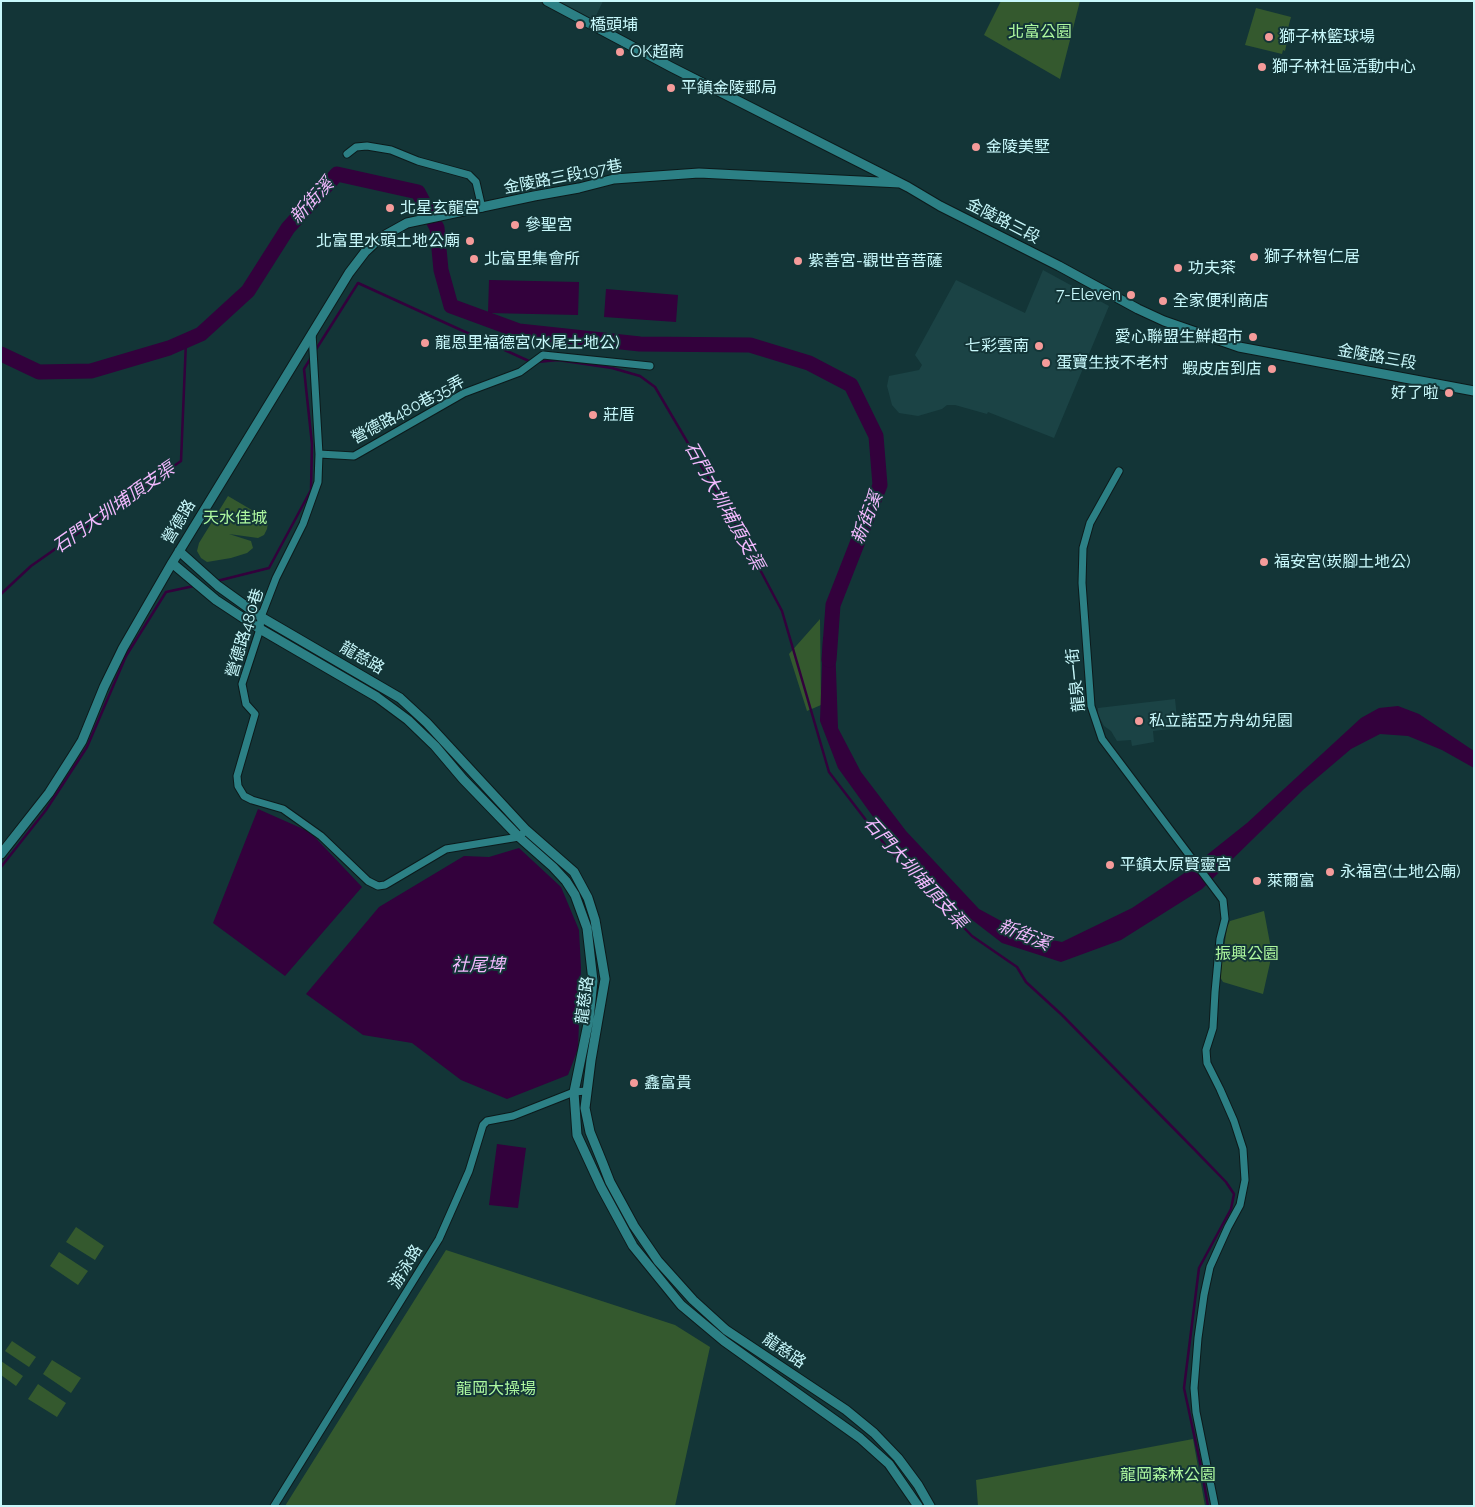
<!DOCTYPE html>
<meta charset="utf-8">
<style>
body{margin:0}
#map{position:relative;width:1475px;height:1507px;overflow:hidden;background:#133537;font-family:Raleway,sans-serif}
canvas{display:block}
.frame{position:absolute;inset:0;border:2px solid #c8f8fb;pointer-events:none}
</style>
<div id="map">
<canvas width="1475" height="1507"></canvas>
<div class="frame"></div>
</div>
<script>
const ctx = document.querySelector('canvas').getContext('2d');
ctx.lineJoin = 'round';
function fillPath(path, color) { ctx.fillStyle = color; ctx.fill(path, 'evenodd'); }
const poly = rows => new Path2D(rows.map(r => 'M' + r).join(''));
function stroke(path, color, width, dash) { ctx.strokeStyle = color; ctx.lineWidth = width; ctx.lineCap = dash ? 'butt' : 'round'; ctx.setLineDash(dash || []); ctx.stroke(path); }
function write(font, color, halo, rows, align = 'center') {
  ctx.font = font + ' Raleway,"Noto Sans TC",sans-serif'; ctx.lineWidth = 4; ctx.setLineDash([]); ctx.textBaseline = 'middle'; ctx.strokeStyle = halo; ctx.fillStyle = color; for (const [text, x, y, turn = 0] of rows) {
    ctx.save(); ctx.translate(x, y); ctx.rotate((+turn || 0) * Math.PI / 180); ctx.textAlign = isNaN(turn) ? turn : align; if (halo) ctx.strokeText(text, 0, 0); ctx.fillText(text, 0, 0); ctx.restore();
  }
}
fillPath(poly([
 [556,1,603,1,593,22],
 [1043,270,1109,306,1054,438,988,412,987,414,955,405,947,405,942,409,918,416,899,413,892,405,887,386,889,376,919,370,922,365,915,355,956,280,1025,313],
 [1175,699,1178,728,1153,731,1154,742,1132,746,1131,740,1117,741,1111,731,1104,726,1098,715,1098,708]
]), '#1b4345');
fillPath(poly([
 [1001,1,1080,1,1060,79,984,35],
 [1256,8,1291,17,1287,32,1289,33,1285,51,1283,50,1282,54,1245,45],
 [228,496,262,516,268,522,267,529,264,535,258,538,229,534,251,541,253,548,247,553,231,558,207,562,201,558,197,551,199,543],
 [820,619,821,705,807,711,789,654],
 [1264,911,1272,954,1263,994,1223,982,1220,977,1227,927,1230,921],
 [76,1227,104,1246,95,1260,66,1242],
 [446,1250,675,1325,710,1347,675,1506,285,1506],
 [59,1252,88,1271,78,1285,50,1266],
 [12,1341,36,1357,29,1367,5,1351],
 [52,1360,81,1378,71,1393,43,1374],
 [1,1361,23,1376,16,1386,1,1375],
 [38,1384,66,1403,57,1417,28,1399],
 [1193,1439,1205,1506,978,1506,976,1480]
]), '#34592e');
fillPath(poly([
 [489,280,579,282,578,315,488,313],
 [606,289,678,295,676,322,604,317],
 [823,637,835,642,838,728,861,772,906,831,979,909,1027,935,1062,942,1132,908,1183,874,1247,823,1361,718,1379,708,1398,706,1419,714,1474,751,1474,768,1442,750,1408,736,1380,734,1351,749,1304,789,1202,889,1121,940,1061,962,1002,943,949,902,897,850,838,768,820,721],
 [258,809,310,832,362,887,285,976,213,923],
 [519,848,561,887,579,930,581,968,578,1049,568,1075,507,1099,461,1080,412,1043,363,1035,306,994,379,907,464,856,489,857],
 [497,1144,526,1148,518,1208,489,1205]
]), '#33013c');
stroke(poly([
 [315,351,358,283,531,362],
 [537,362,558,360,612,368,640,376,655,387,739,530,782,611,829,772,889,850,972,936,1017,967,1026,982,1062,1015,1193,1148,1226,1182,1234,1194,1231,1209,1199,1268,1184,1388,1201,1467,1208,1506],
 [217,581,269,568,311,490,312,444,304,369,312,356],
 [1,594,31,566,181,461,186,341],
 [1,867,46,810,87,747,126,656,166,592,194,586]
]), '#33013c', 2.5);
stroke(poly([
 [1,354,39,372,91,371,169,348,201,334,248,291,288,228,337,174,418,192,437,228,441,270,451,306,519,331,640,344,750,345,809,363,851,385,876,436,880,485,833,605,829,660]
]), '#33013c', 15);
const street = poly([
 [347,154,356,147,367,146,391,150,418,161,469,175,476,182,482,208],
 [312,333,319,454,318,482,303,524,276,578,261,617,260,629,242,684,246,704,255,714,237,776,238,786,244,796,252,800,283,809,321,836,368,881,378,886,385,885,446,849,519,837,526,830],
 [319,454,354,456,464,393,520,372,543,355,650,366],
 [1119,471,1090,523,1083,548,1082,583,1091,706,1102,739,1223,900,1225,919,1220,939,1215,992,1213,1028,1206,1050,1207,1063,1220,1089,1234,1121,1243,1149,1245,1180,1240,1205,1228,1227,1210,1267,1204,1295,1198,1338,1194,1388,1196,1412,1215,1506],
 [274,1506,439,1239,469,1171,483,1125,487,1121,513,1116,574,1092,586,1091]
]);
const secondary = poly([
 [547,1,671,67,908,187,940,206,1059,266,1138,309,1164,321,1239,347,1474,391],
 [179,551,218,586,261,617,400,698,427,723,526,830,574,872,588,898,595,920,605,979,591,1060,585,1108,590,1132,603,1164,610,1182,634,1226,658,1261,693,1300,726,1330,846,1410,874,1433,898,1458,918,1485,930,1506],
 [172,563,216,600,260,629,377,697,408,720,435,746,463,779,519,837,553,867,566,881,575,895,587,928,593,981,589,1019,574,1092,577,1135,601,1187,633,1246,681,1305,724,1341,860,1438,889,1464,918,1506],
 [1,854,49,793,72,757,82,741,104,687,123,648,172,563,349,273,365,252,380,238,407,223,534,196,579,188,614,179,699,173,900,183]
]);
stroke(street, '#0c1a1b', 9);
stroke(secondary, '#0c1a1b', 11);
stroke(street, '#2c8085', 7);
stroke(secondary, '#2c8085', 9);
for (const [x, y, r, color] of [
 [580,25,5,"#f59b9a"],
 [1269,37,5,"#f59b9a"],
 [620,52,5,"#f59b9a"],
 [1262,67,5,"#f59b9a"],
 [671,88,5,"#f59b9a"],
 [976,147,5,"#f59b9a"],
 [390,208,5,"#f59b9a"],
 [515,225,5,"#f59b9a"],
 [470,241,5,"#f59b9a"],
 [1254,257,5,"#f59b9a"],
 [474,259,5,"#f59b9a"],
 [798,261,5,"#f59b9a"],
 [1178,268,5,"#f59b9a"],
 [1131,295,5,"#f59b9a"],
 [1163,301,5,"#f59b9a"],
 [1253,337,5,"#f59b9a"],
 [425,343,5,"#f59b9a"],
 [1039,346,5,"#f59b9a"],
 [1046,363,5,"#f59b9a"],
 [1272,369,5,"#f59b9a"],
 [1449,393,5,"#f59b9a"],
 [593,415,5,"#f59b9a"],
 [1264,562,5,"#f59b9a"],
 [1139,721,5,"#f59b9a"],
 [1110,865,5,"#f59b9a"],
 [1330,872,5,"#f59b9a"],
 [1257,881,5,"#f59b9a"],
 [634,1083,5,"#f59b9a"]
]) { const dot = new Path2D(); dot.arc(x, y, r, 0, 2 * Math.PI); ctx.fillStyle = color; ctx.fill(dot); stroke(dot, '#133537', 2); }
write('16px', '#c8f8fb', '#133537', [
 ["橋頭埔",590,25],
 ["獅子林籃球場",1279,37],
 ["OK超商",630,52],
 ["獅子林社區活動中心",1272,67],
 ["平鎮金陵郵局",681,88],
 ["金陵美墅",986,147],
 ["北星玄龍宮",400,208],
 ["參聖宮",525,225],
 ["北富里水頭土地公廟",460,241,"right"],
 ["獅子林智仁居",1264,257],
 ["北富里集會所",484,259],
 ["紫善宮-觀世音菩薩",808,261],
 ["功夫茶",1188,268],
 ["7-Eleven",1121,295,"right"],
 ["全家便利商店",1173,301],
 ["愛心聯盟生鮮超市",1243,337,"right"],
 ["龍恩里福德宮(水尾土地公)",435,343],
 ["七彩雲南",1029,346,"right"],
 ["蛋寶生技不老村",1056,363],
 ["蝦皮店到店",1262,369,"right"],
 ["好了啦",1439,393,"right"],
 ["莊厝",603,415],
 ["福安宮(崁腳土地公)",1274,562],
 ["私立諾亞方舟幼兒園",1149,721],
 ["平鎮太原賢靈宮",1120,865],
 ["永福宮(土地公廟)",1340,872],
 ["萊爾富",1267,881],
 ["鑫富貴",644,1083]
], 'left');
write('16px', '#adf89f', '#133537', [
 ["北富公園",1040,32],
 ["天水佳城",235,518],
 ["振興公園",1247,954],
 ["龍岡大操場",496,1389],
 ["龍岡森林公園",1168,1475]
]);
write('16px', '#c8f8fb', '#133537', [
 ["金陵路三段197巷",563,177,-11],
 ["金陵路三段",1003,221,27],
 ["金陵路三段",1377,357,10],
 ["營德路480巷35弄",408,410,-28],
 ["營德路",179,522,-59],
 ["營德路480巷",245,633,-73],
 ["龍慈路",362,658,30],
 ["龍泉一街",1076,680,-96],
 ["龍慈路",585,1000,-83],
 ["游泳路",406,1267,-59],
 ["龍慈路",784,1351,34]
]);
write('italic 18px', '#f2b9fe', '#133537', [
 ["新街溪",312,201,-47],
 ["石門大圳埔頂支渠",724,506,61],
 ["石門大圳埔頂支渠",114,508,-35],
 ["新街溪",867,518,-68],
 ["石門大圳埔頂支渠",915,873,48],
 ["新街溪",1024,935,22],
 ["社尾埤",478,966]
]);
</script>
